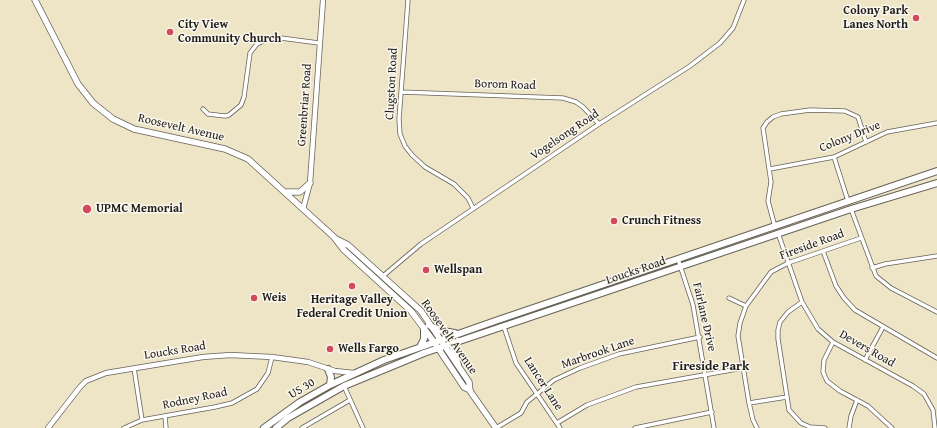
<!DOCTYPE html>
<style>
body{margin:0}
canvas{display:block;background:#eee4c6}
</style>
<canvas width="937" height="428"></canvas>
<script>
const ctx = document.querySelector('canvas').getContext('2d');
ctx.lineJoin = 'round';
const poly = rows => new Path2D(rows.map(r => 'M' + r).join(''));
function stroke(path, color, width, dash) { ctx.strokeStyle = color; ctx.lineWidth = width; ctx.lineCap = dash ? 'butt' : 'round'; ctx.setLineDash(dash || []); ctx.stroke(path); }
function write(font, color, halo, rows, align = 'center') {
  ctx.font = font + ' "Gentium Book Plus",serif'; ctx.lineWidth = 3; ctx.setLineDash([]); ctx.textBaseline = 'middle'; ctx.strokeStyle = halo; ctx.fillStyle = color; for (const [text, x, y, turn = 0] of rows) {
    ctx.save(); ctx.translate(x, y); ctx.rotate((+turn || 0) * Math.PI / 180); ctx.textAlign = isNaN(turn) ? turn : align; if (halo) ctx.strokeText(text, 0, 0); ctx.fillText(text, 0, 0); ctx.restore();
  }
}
const minor = poly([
 [408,0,399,119,400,134,405,146,412,155,425,167,454,184,468,198,473,208],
 [401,92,563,98,576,102,583,107,599,124],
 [203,109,208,114,225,116,229,115,241,105,244,97,250,53,257,44,273,37,319,43],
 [834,157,848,201],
 [770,169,834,157,887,132,937,123],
 [851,209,876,276,891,288,937,312],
 [775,227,768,201,771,182,763,128,767,122,773,117,781,114,810,110,845,111,858,117,866,142],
 [778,233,802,302,818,329,833,342,913,386,924,394,933,410,935,428],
 [823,251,836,286,844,298,855,310,937,358],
 [678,259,693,305,714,428],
 [872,268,885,264,937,256],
 [383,276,421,244,599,124,690,66,720,43,733,28,744,0],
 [729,298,746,306],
 [802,302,788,312,780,322,778,330,778,339,787,397,789,410,801,423,810,427,825,428],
 [504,327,516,363,560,428],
 [833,342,824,360,823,372,827,381,840,391,868,406,892,428],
 [865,360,883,327],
 [134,368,142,420],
 [344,386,363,428],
 [749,403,787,397],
 [165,416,166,428],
 [557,423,587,405,636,387,743,368],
 [124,428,142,420,215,407,232,403,257,389,268,373,272,357],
 [302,428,350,400],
 [496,428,521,413,527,402,554,380,580,368,619,354,700,337],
 [635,428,712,412],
 [757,428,753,420,749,403,738,336,740,323,746,306,771,272,788,263,861,238],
 [849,428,851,416,857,400]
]);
const tertiary = poly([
 [303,209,310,183,323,0],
 [48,428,80,387,86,381,106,373,203,357,230,355,272,357,308,362,335,371,354,373]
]);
const secondary = poly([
 [35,0,78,84,93,103,113,119,134,129,225,149,248,159,334,237,344,250,411,311,434,342,464,387,470,390],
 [285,192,300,192,310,183],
 [336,239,348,245,421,311,469,382,470,391,496,428]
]);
const trunk = poly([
 [429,325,437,330,455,333],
 [420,347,424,339,424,328],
 [458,365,453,348,458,341],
 [328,369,331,377,330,385],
 [264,428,300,402,330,385,384,360,498,320,937,171],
 [276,428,288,418,344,386,424,353,851,209,937,183]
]);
stroke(minor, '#666258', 5);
stroke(tertiary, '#666258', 6);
stroke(secondary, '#666258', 7);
stroke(trunk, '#666258', 8);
stroke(minor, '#fff', 3.5);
stroke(tertiary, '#fff', 4.5);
stroke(secondary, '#fff', 5.5);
stroke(trunk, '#fff', 6);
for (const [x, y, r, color] of [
 [916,18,4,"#d1495b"],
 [170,32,4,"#d1495b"],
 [87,209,5,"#d1495b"],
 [614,221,4,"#d1495b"],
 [426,270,4,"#d1495b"],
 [352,286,4,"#d1495b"],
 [254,298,4,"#d1495b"],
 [330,349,4,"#d1495b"]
]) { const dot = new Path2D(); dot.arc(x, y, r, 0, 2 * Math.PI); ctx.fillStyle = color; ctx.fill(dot); stroke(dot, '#fbf7ec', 1.5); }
write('bold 12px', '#1c1c1c', '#fbf7ec', [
 ["Colony Park",908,11,"right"],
 ["Lanes North",908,25,"right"],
 ["City View",178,25],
 ["Community Church",178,39],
 ["UPMC Memorial",96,209],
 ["Crunch Fitness",622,221],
 ["Wellspan",434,270],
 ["Weis",262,298],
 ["Heritage Valley",352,300,"center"],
 ["Federal Credit Union",352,314,"center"],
 ["Wells Fargo",338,349]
], 'left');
write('12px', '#1c1c1c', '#fbf7ec', [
 ["Clugston Road",392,84,-87],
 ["Borom Road",505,85,2],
 ["Greenbriar Road",305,105,-86],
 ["Roosevelt Avenue",181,128,13],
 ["Vogelsong Road",565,135,-34],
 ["Colony Drive",850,137,-22],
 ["Fireside Road",812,245,-20],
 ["Loucks Road",636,271,-19],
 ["Fairlane Drive",704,317,77],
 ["Roosevelt Avenue",449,337,55],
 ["Devers Road",867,349,30],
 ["Loucks Road",175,351,-9],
 ["Marbrook Lane",598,353,-19],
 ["Lancer Lane",543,384,57],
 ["US 30",302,389,-31],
 ["Rodney Road",195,399,-12]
]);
write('bold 13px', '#1c1c1c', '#fbf7ec', [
 ["Fireside Park",711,367]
]);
</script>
